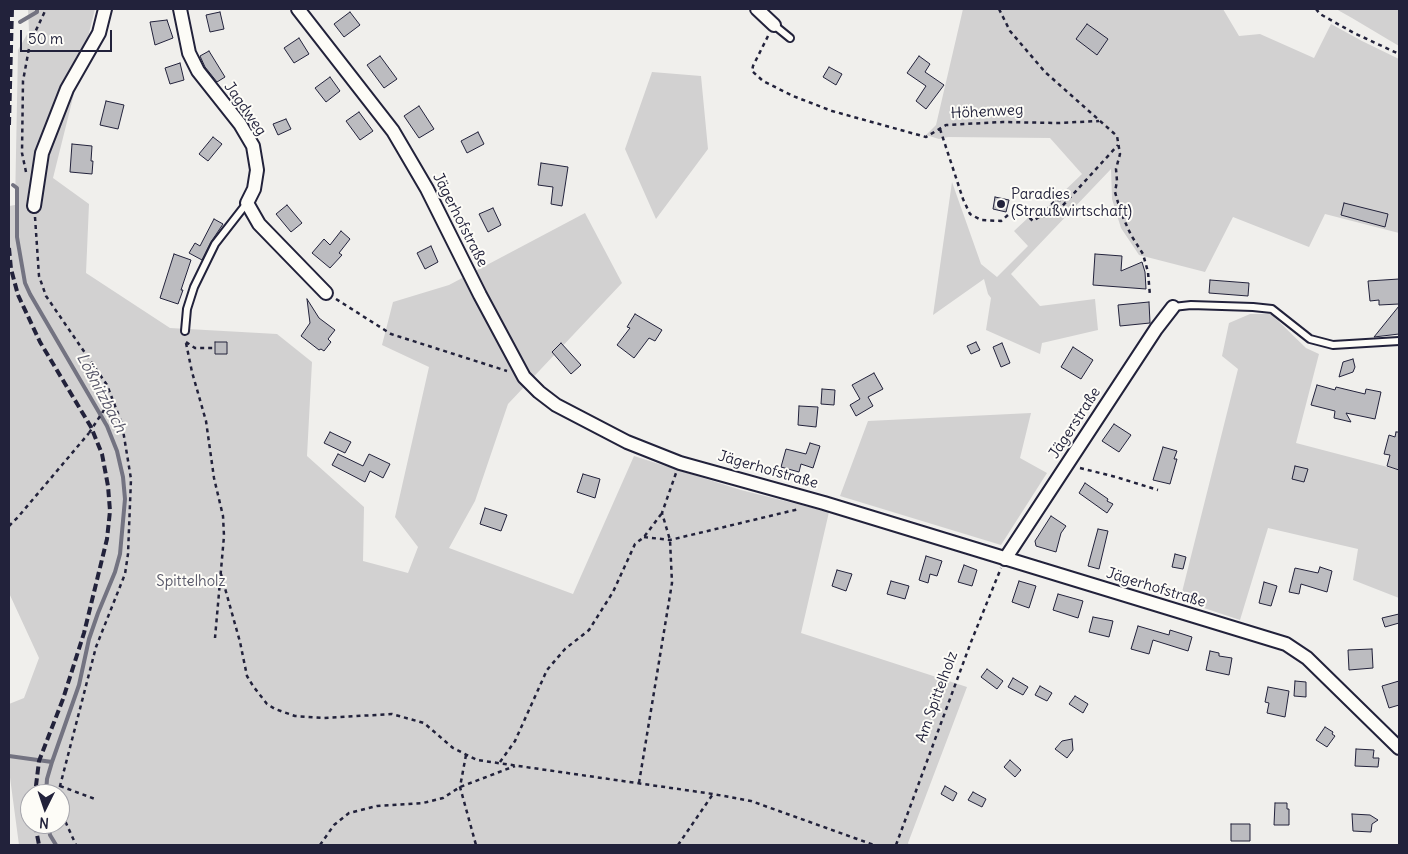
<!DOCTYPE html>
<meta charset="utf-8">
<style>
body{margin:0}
#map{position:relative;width:1408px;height:854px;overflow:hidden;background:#f0efec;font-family:Delius,sans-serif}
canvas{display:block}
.frame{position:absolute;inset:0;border:10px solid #22223b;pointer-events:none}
.north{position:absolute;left:20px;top:784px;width:50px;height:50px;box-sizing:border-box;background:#fdfcf7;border:1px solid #a5a5ac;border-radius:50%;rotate:184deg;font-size:14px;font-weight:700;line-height:20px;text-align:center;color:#22223b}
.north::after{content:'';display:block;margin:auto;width:18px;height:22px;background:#22223b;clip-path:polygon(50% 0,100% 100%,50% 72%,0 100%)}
.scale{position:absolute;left:20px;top:30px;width:92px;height:22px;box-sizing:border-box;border:2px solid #22223b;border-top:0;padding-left:6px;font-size:15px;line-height:18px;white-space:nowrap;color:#22223b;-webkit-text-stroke:4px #fdfcf7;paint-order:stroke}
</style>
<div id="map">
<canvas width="1408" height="854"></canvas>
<div class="frame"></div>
<div class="north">N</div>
<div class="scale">50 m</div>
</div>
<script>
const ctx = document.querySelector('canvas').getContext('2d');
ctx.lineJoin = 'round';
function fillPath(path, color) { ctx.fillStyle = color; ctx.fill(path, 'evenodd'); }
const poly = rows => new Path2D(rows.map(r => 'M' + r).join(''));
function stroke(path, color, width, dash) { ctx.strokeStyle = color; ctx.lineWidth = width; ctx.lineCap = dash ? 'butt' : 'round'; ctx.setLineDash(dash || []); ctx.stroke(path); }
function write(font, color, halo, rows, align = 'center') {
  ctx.font = font + ' Delius,sans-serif'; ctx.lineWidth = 4; ctx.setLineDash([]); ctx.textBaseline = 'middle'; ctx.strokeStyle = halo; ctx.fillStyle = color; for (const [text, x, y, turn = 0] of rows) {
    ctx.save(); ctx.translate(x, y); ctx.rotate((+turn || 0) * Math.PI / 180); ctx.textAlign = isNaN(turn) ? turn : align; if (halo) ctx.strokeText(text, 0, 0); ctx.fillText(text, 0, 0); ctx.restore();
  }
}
fillPath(poly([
 [28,9,95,9,53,178,89,204,86,273,170,328,277,334,312,362,307,456,364,507,363,561,408,573,418,547,395,517,429,367,382,345,393,302,449,285,585,213,622,283,508,404,475,501,449,548,573,594,634,456,741,490,829,512,801,633,967,687,908,843,909,845,19,845,9,770,9,704,24,698,39,658,9,593,9,206,15,205,18,50,29,31],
 [30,794,60,794,60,824,30,824],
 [963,9,1223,9,1239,36,1260,34,1314,58,1331,24,1362,41,1399,59,1399,233,1325,214,1309,247,1233,217,1205,272,1139,255,1121,228,1112,199,1111,169,1011,274,1040,306,1095,299,1098,330,1042,343,1040,354,986,330,991,298,988,294,984,279,933,315,952,182,981,264,997,277,1028,246,1014,231,1030,216,1034,220,1082,174,1050,138,948,137,939,139,926,135,936,125],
 [1336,9,1399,9,1399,46,1352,18],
 [652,72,701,76,708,149,656,219,625,149],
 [1250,314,1271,314,1306,348,1319,354,1296,443,1399,470,1399,598,1353,580,1358,549,1268,528,1240,620,1180,600,1238,369,1222,356,1229,323],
 [1031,413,1020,458,1047,473,1001,545,840,496,868,421]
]), '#d2d1d1');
stroke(poly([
 [20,22,37,12,37,9],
 [13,185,17,188,17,237,25,283,30,294,107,426,117,451,123,477,125,499,120,554,115,572,98,613,89,639,79,685,52,762,47,779,46,794],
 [9,756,52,762],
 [48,824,50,835,56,845]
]), '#737381', 4);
const building = poly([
 [220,12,224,29,210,32,206,15,220,12],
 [350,12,360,25,344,37,334,24,350,12],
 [167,20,173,38,155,45,150,22,167,20],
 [1087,24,1108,39,1097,55,1076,39,1087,24],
 [299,38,309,54,294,63,284,48,299,38],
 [209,51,225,77,217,82,205,67,200,56,209,51],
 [380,56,397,79,384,88,367,65,380,56],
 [919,56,930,64,925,72,944,85,926,109,916,101,926,86,907,73,919,56],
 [180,63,184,80,170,84,165,68,180,63],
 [829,67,842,74,836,85,823,77,829,67],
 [330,77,340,91,326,102,315,88,330,77],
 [106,101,124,105,118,129,100,125,106,101],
 [419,106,434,129,419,138,404,116,419,106],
 [359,112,373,131,360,140,346,121,359,112],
 [286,119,291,129,278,135,273,124,286,119],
 [478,132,484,144,467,153,461,141,478,132],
 [213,137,222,144,208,161,199,154,213,137],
 [72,144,92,146,91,161,93,161,92,174,70,172,72,144],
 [541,163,568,167,562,206,551,204,553,187,538,185,541,163],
 [995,197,1009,200,1006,212,993,209,995,197],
 [1344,203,1388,214,1385,227,1341,215,1344,203],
 [287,205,302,223,291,232,276,214,287,205],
 [493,208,501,225,488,232,479,214,493,208],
 [214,219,223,224,211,242,202,260,189,253,195,243,200,246,214,219],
 [341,231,350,239,339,253,342,255,330,268,312,253,324,239,330,245,341,231],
 [431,246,438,262,425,269,417,253,431,246],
 [174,254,191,260,181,290,183,290,178,304,160,298,174,254],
 [1095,254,1122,256,1121,271,1142,262,1145,272,1146,289,1093,285,1095,254],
 [1399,279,1399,304,1379,305,1379,300,1370,301,1368,281,1399,279],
 [1210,280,1249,283,1248,296,1209,293,1210,280],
 [307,299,319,318,335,330,328,339,331,342,324,351,321,349,319,350,301,336,310,323,307,299],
 [1149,302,1150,323,1120,326,1118,305,1149,302],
 [1399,306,1399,334,1374,337,1399,306],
 [635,314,662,330,655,341,649,338,634,358,617,345,630,328,627,327,635,314],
 [215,342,227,342,227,354,215,354,215,342],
 [976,342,980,350,971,354,967,346,976,342],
 [561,343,581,365,571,374,552,352,561,343],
 [1002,343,1010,363,1001,367,993,347,1002,343],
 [1073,347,1093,360,1081,379,1061,367,1073,347],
 [1353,359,1355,367,1353,372,1339,377,1343,362,1353,359],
 [874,373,883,389,868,397,873,406,856,416,850,405,860,399,852,385,874,373],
 [1317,385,1335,390,1336,387,1365,394,1366,389,1381,392,1375,419,1346,413,1351,422,1334,418,1335,411,1311,405,1317,385],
 [822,389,835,390,834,405,821,404,822,389],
 [799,406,818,407,816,427,798,425,799,406],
 [1114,424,1131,435,1119,452,1102,441,1114,424],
 [330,432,351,442,345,453,324,443,330,432],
 [1396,432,1399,432,1399,470,1387,466,1390,455,1384,454,1389,435,1395,437,1396,432],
 [810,443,820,446,813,468,801,464,799,472,781,467,786,449,806,454,810,443],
 [1163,447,1177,451,1174,459,1177,459,1170,484,1153,480,1163,447],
 [338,454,363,466,369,454,390,464,383,478,370,471,365,482,332,465,338,454],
 [1295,466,1308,469,1304,482,1292,479,1295,466],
 [583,474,600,479,595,498,577,492,583,474],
 [1085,483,1108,499,1107,501,1113,504,1107,513,1079,493,1085,483],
 [485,508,507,515,501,531,480,524,485,508],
 [1051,516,1066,526,1061,533,1056,552,1036,546,1035,541,1051,516],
 [1098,529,1108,531,1099,569,1088,566,1098,529],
 [1175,554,1186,557,1183,569,1172,567,1175,554],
 [926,556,942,561,937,576,930,574,928,583,919,580,926,556],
 [964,565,977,570,972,586,958,582,964,565],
 [1320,567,1332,571,1327,592,1301,584,1299,594,1289,592,1295,568,1318,573,1320,567],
 [837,570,852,574,846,591,832,586,837,570],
 [891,581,909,586,905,599,887,594,891,581],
 [1019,581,1036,586,1029,608,1012,602,1019,581],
 [1264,582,1277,586,1271,606,1259,603,1264,582],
 [1058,594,1083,601,1078,618,1053,610,1058,594],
 [1399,614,1399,623,1385,627,1382,618,1399,614],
 [1093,617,1113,621,1109,637,1089,632,1093,617],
 [1138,626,1169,635,1170,630,1192,637,1188,651,1153,640,1149,654,1131,649,1138,626],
 [1372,649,1373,668,1349,670,1348,650,1372,649],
 [1210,651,1219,653,1219,656,1232,658,1229,675,1206,670,1210,651],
 [987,669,1003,681,997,689,981,677,987,669],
 [1013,678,1028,687,1023,695,1008,687,1013,678],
 [1295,681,1306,682,1306,697,1294,696,1295,681],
 [1399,681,1399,705,1389,708,1382,686,1399,681],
 [1040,686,1052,693,1047,701,1035,695,1040,686],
 [1268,687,1289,691,1285,717,1267,713,1269,703,1265,702,1268,687],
 [1075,696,1088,704,1083,713,1069,704,1075,696],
 [1325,727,1333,732,1332,734,1335,736,1327,747,1316,740,1325,727],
 [1072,739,1073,750,1067,758,1055,749,1062,741,1072,739],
 [1356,749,1374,750,1373,758,1379,758,1378,767,1355,766,1356,749],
 [1010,760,1021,770,1015,777,1004,767,1010,760],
 [945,786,957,793,953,801,941,794,945,786],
 [973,792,986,799,982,807,968,800,973,792],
 [1275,803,1287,803,1287,809,1289,809,1289,825,1274,825,1275,803],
 [1352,814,1370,815,1378,820,1372,824,1371,832,1353,831,1352,814],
 [1231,824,1250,824,1250,841,1231,841,1231,824]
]);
fillPath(building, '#bcbcc0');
stroke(building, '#22223b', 1);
const lane = poly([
 [774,25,790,38],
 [1173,307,1191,305,1253,307,1272,309,1310,339,1333,345,1399,341],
 [185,331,187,309,194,287,215,244,247,203]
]);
const street = poly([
 [180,9,189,53,198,71,240,124,253,146,257,170,254,189,247,203,259,224,326,293],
 [298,9,393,131,427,189,480,295,524,377,539,392,556,405,627,442,680,463,824,503,1286,644,1307,658,1399,748],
 [757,9,774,25],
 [34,206,42,153,67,89,99,33,105,9],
 [1005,559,1156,329,1173,307]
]);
stroke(lane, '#22223b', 10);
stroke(street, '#22223b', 16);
stroke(poly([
 [999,9,1010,31,1045,72,1117,136,1120,154,1116,169,1117,181,1115,192,1121,213,1131,235,1143,254,1148,272,1150,296],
 [1316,9,1320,14,1354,33,1399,54],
 [768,36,753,66,752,71,763,81,793,96,832,111,926,137,946,125,1003,122,1058,123,1099,121],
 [940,129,963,199,970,214,981,220,1001,221,1016,208,1019,208,1033,221,1039,217,1055,214,1118,145],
 [26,172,22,153,23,81,30,43,46,9],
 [1040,216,1056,200,1061,200,1065,203],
 [35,217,39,276,46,296,107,385,122,424,131,479,128,554,125,574,96,647,60,786,61,812,76,845],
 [336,299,391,334,507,371],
 [186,342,195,348,213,348],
 [186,343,192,372,206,421,214,478,223,516,224,536,215,638],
 [106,407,113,404],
 [1080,468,1116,477,1158,490],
 [9,526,18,517,89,433],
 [644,537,670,540,799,509],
 [221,574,240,642,247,676,253,686,267,704,275,709,295,716,324,718,392,714,424,723,453,748,477,760,713,794,751,801,874,845],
 [466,755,460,787,476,845],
 [500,762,515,741,547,670,565,649,589,630,613,592,635,544,644,537,662,513],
 [639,783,672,583,670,540,662,513,676,473],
 [60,786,95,799],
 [320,845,334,825,349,813,377,806,423,803,443,798,460,787,515,766],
 [678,845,713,794],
 [896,845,971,642,1001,568]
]), '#22223b', 2.5, [4, 4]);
stroke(lane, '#fdfcf7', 6);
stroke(street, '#fdfcf7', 12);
stroke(poly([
 [9,125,12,9],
 [9,248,11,269,18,295,40,342,91,427,102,454,108,486,110,511,107,539,84,633,63,699,39,761,35,794],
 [35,824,39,845]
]), '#22223b', 4, [8, 4]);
stroke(poly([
 [89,433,106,407]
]), '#22223b', 2.5, [4, 4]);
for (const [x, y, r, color] of [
 [1001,204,5,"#22223b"]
]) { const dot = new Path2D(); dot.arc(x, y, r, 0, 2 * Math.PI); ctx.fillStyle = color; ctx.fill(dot); stroke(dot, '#fdfcf7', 2); }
write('15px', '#22223b', '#fdfcf7', [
 ["Jagdweg",245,109,55],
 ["Höhenweg",987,112,-3],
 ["Jägerhofstraße",460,220,63],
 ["Jägerstraße",1075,423,-57],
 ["Jägerhofstraße",768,470,16],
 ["Jägerhofstraße",1156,588,17],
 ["Am Spittelholz",937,697,-70]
]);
write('15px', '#22223b', '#fdfcf7', [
 ["Paradies",1011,195],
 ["(Straußwirtschaft)",1011,212]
], 'left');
write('15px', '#575768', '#fdfcf7', [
 ["Spittelholz",191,582]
]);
write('italic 16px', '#58586a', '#fdfcf7', [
 ["Lößnitzbach",101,393,62]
]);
</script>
